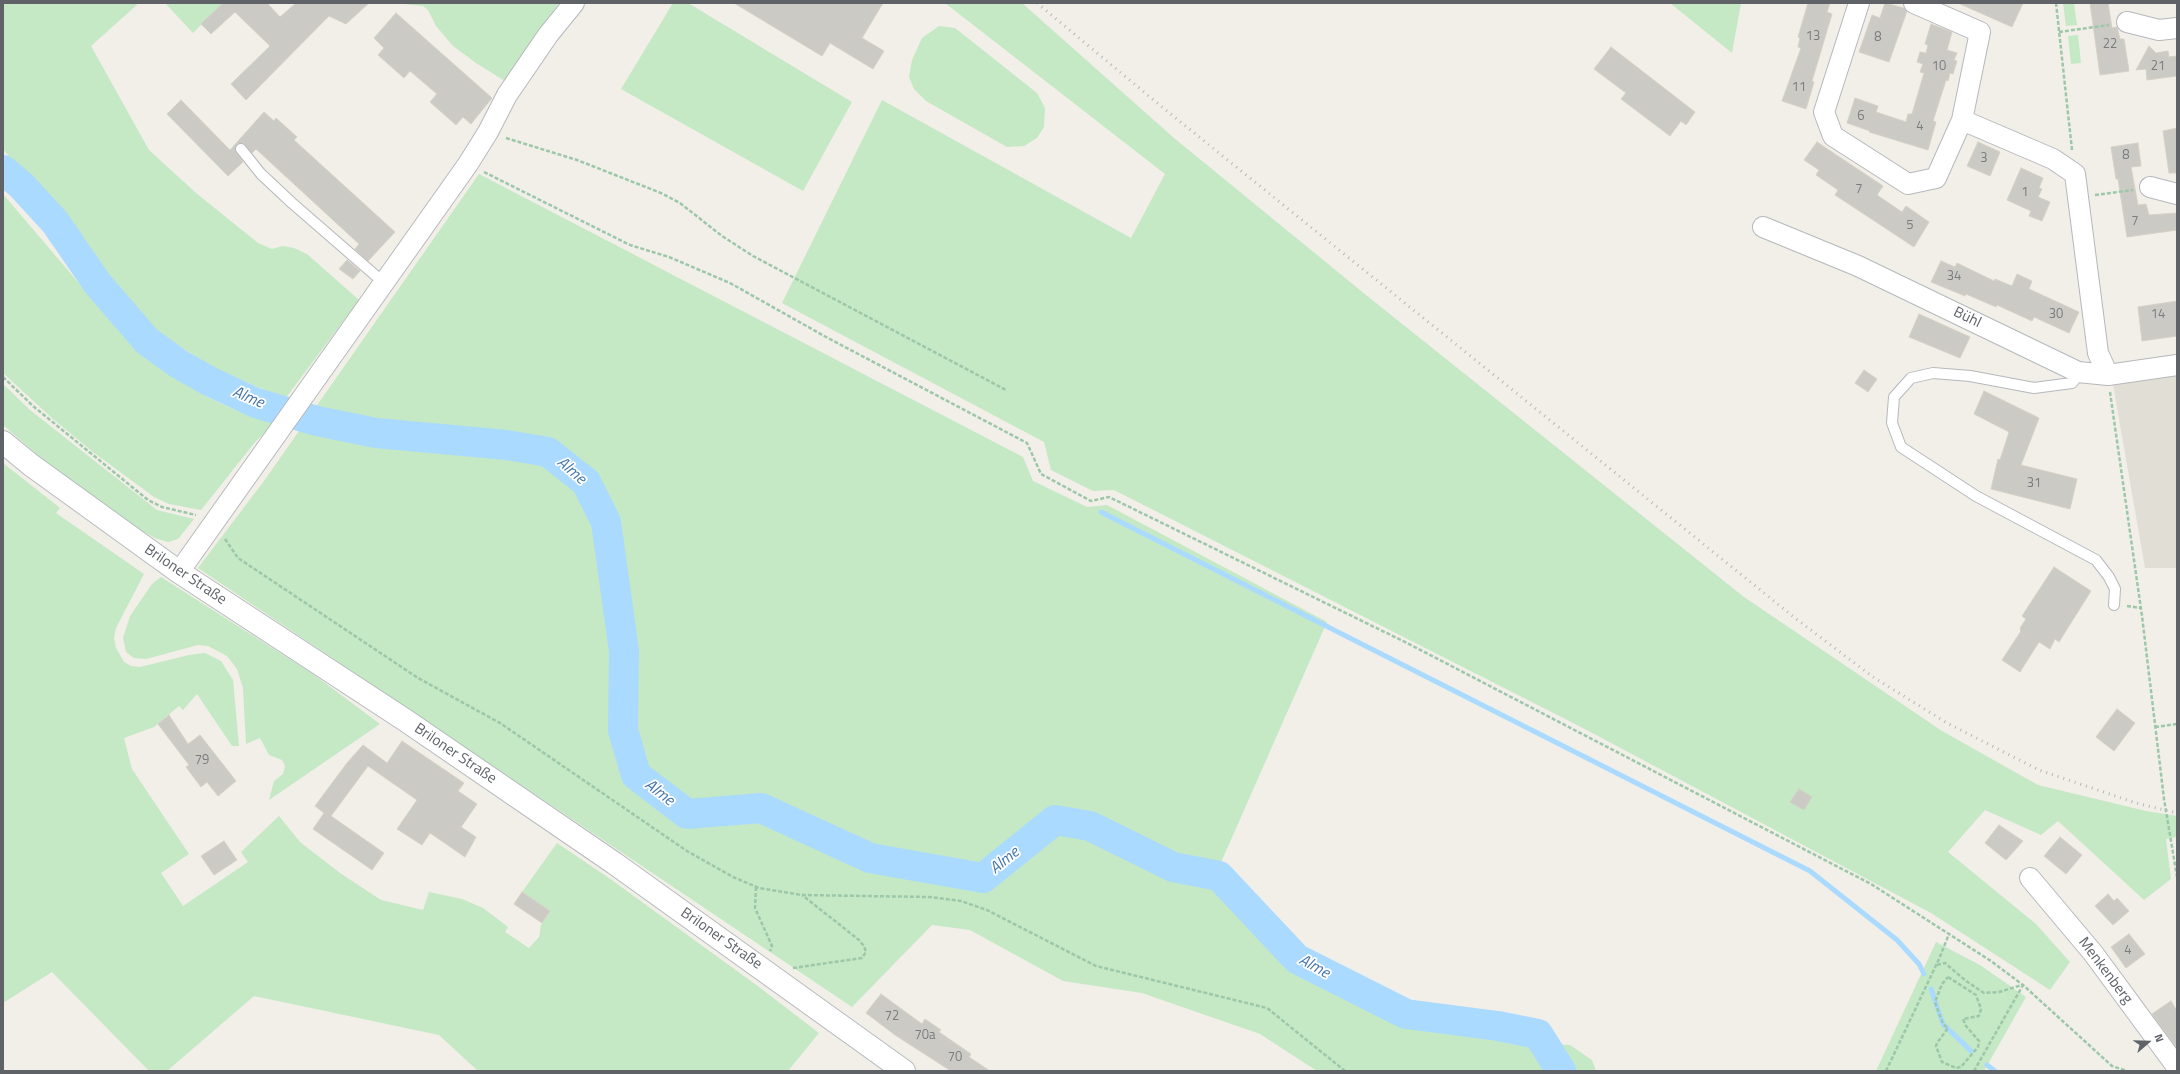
<!DOCTYPE html>
<meta charset="utf-8">
<style>
body{margin:0}
#map{position:relative;width:2180px;height:1074px;overflow:hidden;background:#f1efe8;font-family:"Titillium Web",sans-serif}
canvas{display:block}
.frame{position:absolute;inset:0;border:4px solid #5f6368;pointer-events:none}
.north{position:absolute;left:2128px;top:1022px;width:40px;height:40px;-webkit-text-stroke:3px #fff;paint-order:stroke;rotate:70deg;font-size:11px;font-weight:700;line-height:16px;text-align:center;color:#5f6368}
.north::after{content:'';display:block;margin:auto;width:14px;height:18px;background:#5f6368;clip-path:polygon(50% 0,100% 100%,50% 72%,0 100%)}
</style>
<div id="map">
<canvas width="2180" height="1074"></canvas>
<div class="frame"></div>
<div class="north">N</div>
</div>
<script>
const ctx = document.querySelector('canvas').getContext('2d');
ctx.lineJoin = 'round';
function fillPath(path, color) { ctx.fillStyle = color; ctx.fill(path, 'evenodd'); }
const poly = rows => new Path2D(rows.map(r => 'M' + r).join(''));
function stroke(path, color, width, dash) { ctx.strokeStyle = color; ctx.lineWidth = width; ctx.lineCap = dash ? 'butt' : 'round'; ctx.setLineDash(dash || []); ctx.stroke(path); }
function write(font, color, halo, rows, align = 'center') {
  ctx.font = font + ' "Titillium Web",sans-serif'; ctx.lineWidth = 3.5; ctx.setLineDash([]); ctx.textBaseline = 'middle'; ctx.strokeStyle = halo; ctx.fillStyle = color; for (const [text, x, y, turn = 0] of rows) {
    ctx.save(); ctx.translate(x, y); ctx.rotate((+turn || 0) * Math.PI / 180); ctx.textAlign = isNaN(turn) ? turn : align; if (halo) ctx.strokeText(text, 0, 0); ctx.fillText(text, 0, 0); ctx.restore();
  }
}
fillPath(poly([
 [2177,370,2177,568,2145,568,2112,379]
]), '#e1ded6');
fillPath(poly([
 [3,3,139,3,91,46,149,150,196,193,258,243,272,249,283,246,294,248,307,254,359,300,285,399,214,368,143,323,117,295,52,210,3,149],
 [165,3,223,3,193,33],
 [394,3,559,3,505,81,476,63,453,46,436,26,428,10,423,6],
 [673,3,688,3,852,102,803,191,621,89],
 [945,3,1022,3,1174,138,1366,295,1744,597,1942,731,2038,785,2146,811,2177,816,2177,837,2166,839,2171,879,2144,900,2058,821,2041,835,1985,810,1948,852,2036,924,2070,962,2050,990,1931,913,1581,727,1114,490,1093,491,1051,470,1044,442,782,303,882,100,1131,238,1165,174],
 [1670,3,1741,3,1732,53],
 [2063,3,2074,3,2077,25,2066,26],
 [939,26,955,28,1037,93,1045,108,1044,127,1037,138,1024,146,1007,147,926,101,914,89,909,77,912,60,922,38],
 [2078,35,2081,63,2071,64,2068,36],
 [479,174,1023,457,1033,481,1087,507,1107,505,1327,622,1211,885,1290,964,1403,1022,1524,1042,1570,1045,1592,1060,1596,1071,1317,1071,1260,1034,1142,993,1063,981,970,930,932,925,852,1007,198,568,264,481],
 [3,194,117,328,160,369,208,397,233,409,275,423,256,441,201,510,169,504,154,497,93,452,53,419,3,373],
 [3,384,30,410,157,510,194,519,178,539,168,542,155,538,131,525,39,456,3,425],
 [3,463,60,508,56,513,144,574,116,628,114,638,116,648,124,662,131,666,140,667,189,655,205,653,221,661,233,680,239,746,232,746,197,694,183,710,179,706,154,727,124,738,132,769,189,854,161,873,183,906,248,862,241,852,279,816,300,842,340,873,381,900,423,910,429,892,462,899,483,908,508,927,505,932,529,948,539,937,541,925,550,911,522,892,557,843,609,878,759,987,819,1033,788,1071,478,1071,439,1035,254,996,167,1071,149,1071,52,972,3,1003],
 [161,577,313,674,380,724,269,800,274,781,283,774,285,766,282,760,269,755,260,738,246,744,243,688,237,669,227,656,208,646,198,645,146,659,134,658,126,652,123,638,130,616,152,584],
 [1936,942,1980,965,2026,997,1984,1071,1876,1071]
]), '#c5e8c5');
stroke(poly([
 [1101,512,1810,871,1897,940,1919,964,1924,974],
 [1931,989,1943,1024,1971,1051],
 [1987,1065,1995,1071]
]), '#aadaff', 5);
stroke(poly([
 [3,170,21,185,55,222,97,283,147,341,179,364,209,381,256,403,317,421,376,433,507,445,548,452,586,482,606,522,624,651,623,730,636,775,687,814,761,808,870,858,983,878,1055,820,1090,826,1173,867,1219,876,1297,959,1406,1014,1498,1026,1538,1034,1561,1071]
]), '#aadaff', 30);
const building = poly([
 [223,3,267,3,280,17,296,3,369,3,346,24,329,16,246,100,231,84,270,46,235,12,211,34,201,24,223,3],
 [734,3,883,3,862,38,884,51,873,69,830,43,822,56,734,3],
 [1808,3,1830,3,1827,12,1832,14,1812,81,1814,82,1806,109,1782,101,1801,48,1798,47,1800,38,1798,37,1808,3],
 [1885,3,1904,8,1907,11,1889,62,1859,52,1872,15,1880,18,1885,3],
 [1958,3,2023,3,2012,27,1958,3],
 [2090,3,2108,3,2112,28,2117,27,2120,39,2124,39,2129,71,2100,75,2090,3],
 [396,13,492,98,471,124,463,117,456,125,430,102,437,94,410,71,404,78,378,55,384,48,374,38,396,13],
 [1931,24,1952,32,1947,50,1957,53,1954,60,1957,61,1953,74,1950,73,1948,81,1946,80,1933,121,1936,122,1928,150,1869,132,1870,131,1847,123,1855,98,1878,106,1876,112,1906,122,1908,114,1912,114,1924,73,1920,72,1923,64,1917,62,1920,52,1926,53,1928,45,1925,44,1931,24],
 [2149,46,2156,53,2168,51,2169,57,2177,56,2177,76,2147,80,2146,69,2136,70,2149,46],
 [1611,47,1695,112,1686,125,1681,121,1670,136,1621,99,1626,93,1594,69,1611,47],
 [181,100,230,150,264,112,274,121,276,118,297,137,294,140,395,232,368,261,355,249,359,244,256,149,252,153,243,143,237,144,235,150,243,162,228,176,167,114,181,100],
 [2177,128,2177,173,2169,173,2163,131,2177,128],
 [1817,142,1883,186,1877,195,1902,212,1906,206,1929,222,1914,247,1835,195,1838,190,1816,175,1819,170,1804,160,1817,142],
 [1978,142,2000,152,1990,176,1967,166,1978,142],
 [2138,143,2141,166,2131,167,2138,205,2146,204,2149,215,2177,213,2177,230,2127,237,2118,179,2116,179,2111,147,2138,143],
 [2021,168,2043,178,2039,188,2042,189,2038,197,2050,202,2042,221,2029,216,2031,211,2007,200,2021,168],
 [347,260,360,271,353,279,339,269,347,260],
 [1941,261,1955,267,1957,263,1994,281,1995,279,2012,286,2017,274,2032,281,2029,289,2079,312,2069,333,2034,317,2032,321,1997,305,1996,307,1966,294,1965,296,1931,282,1941,261],
 [2177,301,2177,336,2142,341,2138,307,2177,301],
 [1919,314,1970,337,1960,358,1909,337,1919,314],
 [1864,370,1877,379,1868,392,1855,383,1864,370],
 [1984,391,2039,418,2021,465,2077,479,2070,509,1991,489,1998,459,2000,460,2009,432,1974,414,1984,391],
 [2054,567,2091,591,2059,642,2055,639,2050,649,2039,642,2020,672,2002,660,2021,631,2020,628,2026,619,2022,616,2054,567],
 [2117,709,2135,723,2114,751,2096,737,2117,709],
 [169,715,188,744,200,735,236,781,218,796,207,782,201,787,186,767,189,765,158,724,169,715],
 [402,741,464,783,458,791,477,804,461,827,476,837,465,857,430,833,422,845,397,829,417,800,368,766,331,816,384,853,372,870,313,829,324,813,315,806,347,763,363,745,387,763,402,741],
 [1799,789,1812,797,1804,810,1790,802,1799,789],
 [1999,825,2023,841,2006,860,1985,843,1999,825],
 [2060,837,2082,855,2066,874,2044,856,2060,837],
 [224,841,237,860,214,875,201,856,224,841],
 [522,892,550,911,542,923,514,904,522,892],
 [2108,894,2114,901,2117,898,2129,911,2113,925,2095,906,2108,894],
 [2129,934,2145,954,2126,968,2111,947,2129,934],
 [881,994,922,1024,925,1019,941,1030,939,1032,971,1054,969,1057,990,1071,951,1071,895,1035,866,1013,881,994],
 [2171,1001,2177,1011,2177,1048,2152,1014,2171,1001]
]);
fillPath(building, '#cccac5');
stroke(building, '#d6d1c6', 1);
const lane = poly([
 [241,149,261,174,292,203,383,282],
 [2081,372,2072,383,2034,388,1970,376,1933,373,1911,378,1894,397,1892,423,1901,447,1976,496,2096,560,2109,577,2115,589,2114,605]
]);
const street = poly([
 [1859,3,1824,112,1833,136,1908,184,1936,178,1962,120,1980,32,1914,3],
 [2127,22,2159,30,2177,28],
 [1962,120,2053,159,2075,174,2098,353,2108,375],
 [2150,187,2177,194],
 [1763,227,1858,266,2078,372,2108,375,2177,365],
 [179,572,468,164,488,132,507,95,548,35,574,3],
 [2030,878,2093,953,2177,1067]
]);
const secondary = poly([
 [3,442,31,465,179,572,405,720,614,863,904,1071]
]);
stroke(lane, '#b5b8bc', 12);
stroke(street, '#b5b8bc', 22);
stroke(secondary, '#b6babf', 24);
stroke(poly([
 [2056,3,2072,150],
 [2059,32,2109,25],
 [506,138,577,160,661,193,680,203,722,236,753,256,1006,390],
 [484,172,630,245,669,257,730,283,826,337,1027,443,1041,474,1091,501,1109,497,1407,643,1871,884,1991,961,2023,985,2112,1066,2127,1071],
 [2095,195,2133,190],
 [3,377,33,406,148,500,162,507,196,515],
 [2110,392,2142,616,2164,799,2177,877],
 [225,539,238,558,418,678,500,723,687,851,733,877,759,888,802,895,929,897,961,901,987,910,1096,966,1267,1008,1345,1071],
 [2127,606,2141,608],
 [2155,727,2177,724],
 [756,887,755,908,772,946,770,951],
 [1937,965,1945,963,1966,981,1984,993,1999,992,2022,985],
 [793,968,862,958,866,952,864,946,859,940,802,895],
 [1948,977,1976,995,1981,1009,1979,1016,1963,1019,1966,1026,1979,1041,1978,1047,1961,1067,1956,1068,1942,1062,1936,1046,1937,1043,1948,1028,1943,1024,1935,1002,1942,984,1948,977],
 [1886,1071,1939,959,1949,934],
 [1974,1071,2023,985]
]), '#9cc7a9', 2.5, [4, 2]);
stroke(lane, '#fff', 10);
stroke(street, '#fff', 20);
stroke(secondary, '#fff', 22);
stroke(poly([
 [1037,3,1162,107,1795,618,1873,677,1947,723,2039,770,2136,803,2177,813]
]), '#b6b7b8', 3, [1, 5]);
write('13px', '#7a7d7f', null, [
 ["13",1813,37],
 ["8",1878,38],
 ["22",2110,45],
 ["10",1939,67],
 ["21",2158,67],
 ["11",1799,88],
 ["6",1861,117],
 ["4",1920,127],
 ["8",2126,156],
 ["3",1984,159],
 ["7",1859,190],
 ["1",2025,193],
 ["7",2135,222],
 ["5",1910,226],
 ["34",1954,277],
 ["30",2056,315],
 ["14",2158,315],
 ["31",2034,484],
 ["79",202,761],
 ["4",2128,951],
 ["72",892,1017],
 ["70a",925,1036],
 ["70",955,1058]
]);
write('15px', '#5f6368', '#fff', [
 ["Bühl",1967,318,26],
 ["Briloner Straße",185,575,34],
 ["Briloner Straße",455,754,34],
 ["Briloner Straße",721,939,35],
 ["Menkenberg",2105,971,53]
]);
write('italic 16px', '#4174aa', '#fff', [
 ["Alme",248,398,23],
 ["Alme",571,471,41],
 ["Alme",659,793,38],
 ["Alme",1005,861,-39],
 ["Alme",1314,967,29]
]);
</script>
